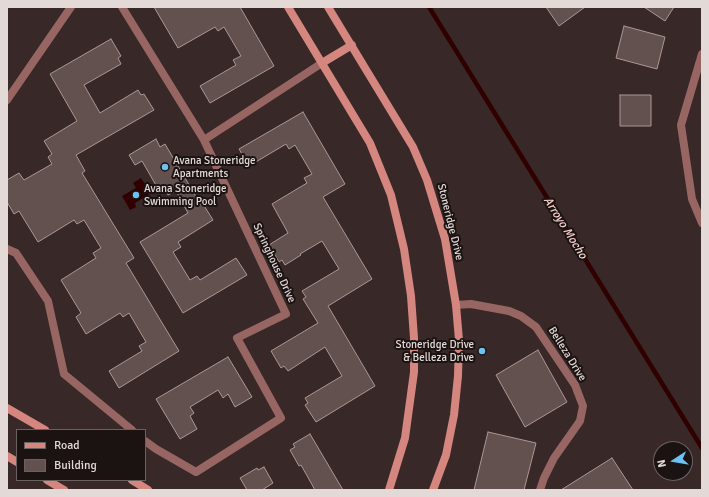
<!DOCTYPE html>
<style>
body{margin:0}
#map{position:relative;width:709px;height:497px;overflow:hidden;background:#382827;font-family:Signika,sans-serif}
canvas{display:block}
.frame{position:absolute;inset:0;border:8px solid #e3d9d7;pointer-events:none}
.legend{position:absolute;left:16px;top:429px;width:130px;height:52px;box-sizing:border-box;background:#1a1312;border:1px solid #6a6261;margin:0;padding:5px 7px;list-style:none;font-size:12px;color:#e3d9d7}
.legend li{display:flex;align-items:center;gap:8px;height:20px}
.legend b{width:20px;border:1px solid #6a6261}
.north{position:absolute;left:653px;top:441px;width:40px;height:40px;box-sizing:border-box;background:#1a1312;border:1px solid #6a6261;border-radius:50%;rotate:258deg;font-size:11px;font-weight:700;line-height:16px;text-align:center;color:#e3d9d7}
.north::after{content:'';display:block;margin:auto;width:14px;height:18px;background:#6cc3f2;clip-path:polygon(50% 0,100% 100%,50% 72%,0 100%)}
</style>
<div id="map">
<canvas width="709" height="497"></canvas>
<div class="frame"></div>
<ul class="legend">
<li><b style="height:5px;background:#d5867f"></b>Road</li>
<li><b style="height:11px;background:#62514f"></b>Building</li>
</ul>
<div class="north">N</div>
</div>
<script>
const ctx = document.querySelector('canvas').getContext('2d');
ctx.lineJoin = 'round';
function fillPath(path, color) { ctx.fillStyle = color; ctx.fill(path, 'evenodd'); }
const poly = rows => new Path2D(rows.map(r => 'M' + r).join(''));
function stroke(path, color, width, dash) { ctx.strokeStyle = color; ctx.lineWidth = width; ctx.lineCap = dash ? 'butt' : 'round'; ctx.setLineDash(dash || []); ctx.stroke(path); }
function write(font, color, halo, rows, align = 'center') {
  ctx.font = font + ' Signika,sans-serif'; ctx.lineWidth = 4; ctx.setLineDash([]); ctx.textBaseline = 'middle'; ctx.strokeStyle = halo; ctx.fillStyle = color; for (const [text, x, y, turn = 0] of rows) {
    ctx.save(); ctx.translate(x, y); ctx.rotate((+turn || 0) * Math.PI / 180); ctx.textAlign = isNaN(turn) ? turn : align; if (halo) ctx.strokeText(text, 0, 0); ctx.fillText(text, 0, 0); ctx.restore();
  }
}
fillPath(poly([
 [141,178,151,193,135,203,136,207,130,210,122,196,136,188,133,183]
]), '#300001');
stroke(poly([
 [429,7,702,448]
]), '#300001', 4.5);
const building = poly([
 [154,7,240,7,274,66,210,103,200,86,236,65,233,60,241,56,224,27,218,31,215,27,178,48,154,7],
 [546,7,585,7,559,26,546,7],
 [644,7,674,7,665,21,644,7],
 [624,26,665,37,657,69,616,58,624,26],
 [111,39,121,56,118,58,121,64,84,85,100,113,138,90,141,95,144,94,154,110,76,155,85,171,82,173,134,258,126,263,179,351,119,388,109,371,142,351,139,346,146,342,129,313,123,317,120,313,86,334,76,317,81,313,61,280,96,258,93,253,101,248,84,220,77,224,74,220,38,242,19,211,14,214,7,202,7,180,19,173,24,180,52,164,48,157,52,154,44,141,77,121,50,74,111,39],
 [620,95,651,95,651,126,620,126,620,95],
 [303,112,345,184,323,197,372,279,328,306,375,386,316,422,305,405,308,403,305,398,342,376,325,347,288,371,284,366,281,368,271,351,318,323,303,299,306,297,302,291,339,269,322,241,300,254,301,255,285,265,282,260,279,262,269,245,288,233,272,204,307,183,304,178,312,174,295,145,289,149,286,144,249,166,239,149,303,112],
 [156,139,160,147,165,144,201,205,203,204,213,220,178,242,181,247,173,252,190,280,197,276,200,280,236,258,247,275,183,313,140,242,188,213,176,191,168,195,162,184,157,187,142,161,135,165,129,155,156,139],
 [538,350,567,402,525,427,496,375,538,350],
 [228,357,252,397,235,407,228,394,223,398,218,390,190,407,194,413,190,416,197,429,180,439,156,399,228,357],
 [488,432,536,443,524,490,474,490,488,432],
 [310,434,343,490,315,490,301,465,299,466,290,450,295,447,293,444,310,434],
 [612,458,633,490,561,490,612,458],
 [264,467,273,483,262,490,247,490,240,478,257,468,258,470,264,467]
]);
fillPath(building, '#62514f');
stroke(building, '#ac9896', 1);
stroke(poly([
 [122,7,204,140,286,314,237,338,281,418,196,472,156,449,145,441],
 [702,54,681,125,692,199,702,223],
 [7,100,71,7],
 [204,140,322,63],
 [7,249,16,253,48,301,64,374,132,430],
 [456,305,471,304,509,311,521,316,536,327,575,385,583,406,580,421,554,458,544,478,540,490]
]), '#986662', 8);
stroke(poly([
 [288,7,370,143,391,195,404,249,411,296,414,338,414,372,405,438,389,490],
 [328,7,413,147,427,180,445,239,456,305,459,340,458,376,454,415,446,455,433,490],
 [322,63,352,45],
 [7,408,45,430],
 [7,456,17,462],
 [47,480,64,490],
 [132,480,148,490]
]), '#d5867f', 8);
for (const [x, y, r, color] of [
 [165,167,4,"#6cc3f2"],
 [136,195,4,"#6cc3f2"],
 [482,351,4,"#6cc3f2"]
]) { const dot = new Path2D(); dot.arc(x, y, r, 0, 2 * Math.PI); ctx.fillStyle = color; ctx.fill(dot); stroke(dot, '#1a1312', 1.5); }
write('11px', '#e3d9d7', '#1a1312', [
 ["Avana Stoneridge",173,161],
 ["Apartments",173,174],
 ["Avana Stoneridge",144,189],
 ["Swimming Pool",144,202],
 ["Stoneridge Drive",474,345,"right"],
 ["& Belleza Drive",474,358,"right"]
], 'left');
write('11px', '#e3d9d7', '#1a1312', [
 ["Stoneridge Drive",450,222,76],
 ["Springhouse Drive",274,263,65],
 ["Belleza Drive",567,354,58]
]);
write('italic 12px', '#f8d0cc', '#1a1312', [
 ["Arroyo Mocho",565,228,58]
]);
</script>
